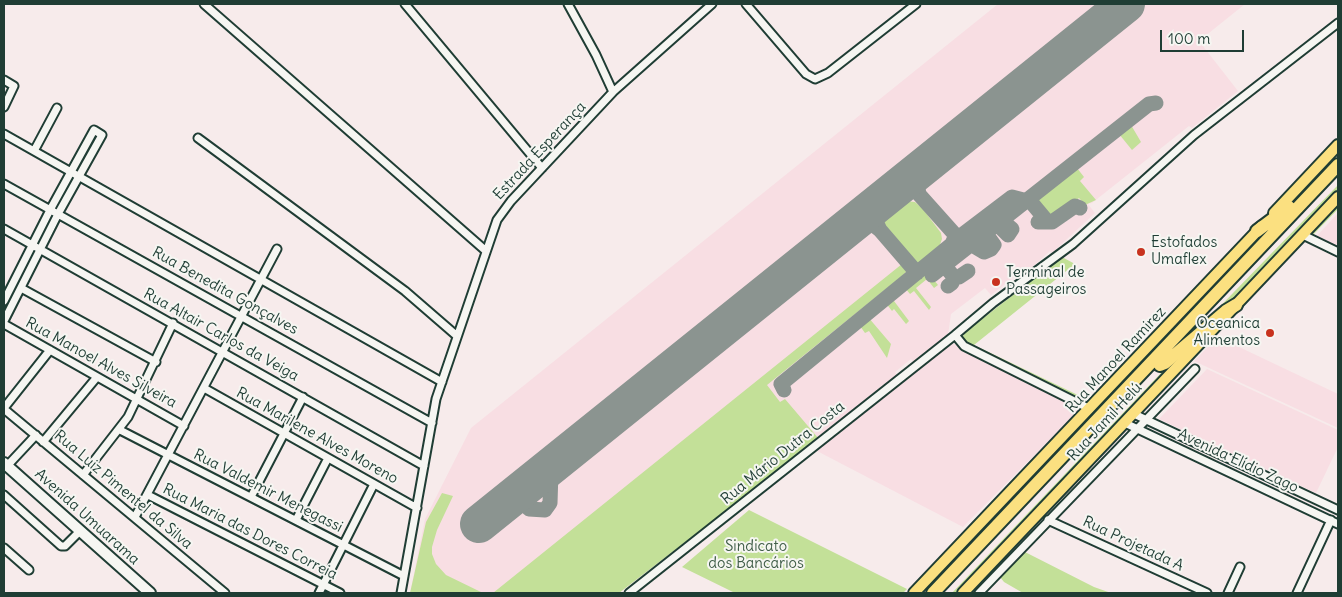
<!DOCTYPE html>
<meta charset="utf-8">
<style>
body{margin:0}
#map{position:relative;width:1342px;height:597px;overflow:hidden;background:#f7ebeb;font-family:Delius,sans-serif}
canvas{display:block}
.frame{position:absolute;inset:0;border:5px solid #1f3d34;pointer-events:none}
.scale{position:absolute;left:1160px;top:30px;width:84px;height:22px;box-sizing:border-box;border:2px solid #1f3d34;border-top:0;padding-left:6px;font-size:15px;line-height:18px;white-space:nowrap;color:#1f3d34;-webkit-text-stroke:4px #f6f6f2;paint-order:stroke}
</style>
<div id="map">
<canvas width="1342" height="597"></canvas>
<div class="frame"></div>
<div class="scale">100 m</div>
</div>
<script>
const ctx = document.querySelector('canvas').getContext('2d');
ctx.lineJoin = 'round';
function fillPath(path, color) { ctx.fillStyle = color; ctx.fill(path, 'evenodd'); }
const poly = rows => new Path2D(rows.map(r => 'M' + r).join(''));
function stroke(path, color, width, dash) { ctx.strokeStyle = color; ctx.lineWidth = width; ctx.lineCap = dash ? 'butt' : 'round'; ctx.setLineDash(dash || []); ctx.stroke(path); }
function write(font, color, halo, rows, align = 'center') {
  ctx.font = font + ' Delius,sans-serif'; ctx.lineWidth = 4; ctx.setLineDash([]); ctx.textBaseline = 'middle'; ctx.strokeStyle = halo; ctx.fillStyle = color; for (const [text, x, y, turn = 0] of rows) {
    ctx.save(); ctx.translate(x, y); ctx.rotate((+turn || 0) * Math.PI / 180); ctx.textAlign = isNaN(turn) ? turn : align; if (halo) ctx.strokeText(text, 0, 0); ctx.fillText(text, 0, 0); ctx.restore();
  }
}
fillPath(poly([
 [998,4,1245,4,1199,41,1238,91,1192,128,1189,126,1092,203,1088,204,1095,213,1052,253,1050,251,1030,269,1027,267,991,295,985,288,951,314,948,335,913,361,911,359,895,372,897,375,819,439,805,423,544,593,410,593,425,519,471,428],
 [1338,213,1338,250,1315,238],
 [1218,337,1338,394,1338,428,1194,361],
 [952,343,1080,409,963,527,817,451],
 [1207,369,1338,430,1338,447,1316,493,1159,419]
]), '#f8dee3');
fillPath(poly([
 [1131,125,1141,142,1132,150,1119,134],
 [1077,168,1084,177,1080,181,1096,200,1085,205,1079,198,1056,217,1049,217,1035,201],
 [1338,185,1338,192,1251,285,1199,328],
 [905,201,915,202,923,209,941,233,942,239,938,250,916,267,878,220,894,205],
 [1338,204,1338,209,1311,237,1309,235],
 [1283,217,1006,508,923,591,1252,241],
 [1062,257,1075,264,974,345,1082,397,1082,402,966,346,962,340,964,333],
 [902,264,907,271,902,276,767,385,780,402,785,399,819,439,619,593,493,593],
 [926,270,938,285,934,288,927,279,916,288,931,307,929,310,914,291,910,294,905,288],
 [891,297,909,321,906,324,894,309,892,311,885,302],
 [868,317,891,344,887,358,869,331,865,333,860,326,859,324],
 [1207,331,959,593,952,593,1160,374],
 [442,493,453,496,437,530,432,547,432,554,436,564,446,575,483,593,410,593,426,522],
 [749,510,907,589,903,593,735,593,682,567],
 [1023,551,1094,587,1111,593,1023,593,1004,582,1000,577]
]), '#c3e098');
stroke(poly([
 [892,192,905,188,916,191,958,238,1012,197,1031,202,1046,220],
 [919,194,916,179,921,169],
 [876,205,875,219,880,230],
 [993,216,997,224,1008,235,1012,229,1006,224],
 [858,219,871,223,880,230,917,273],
 [1038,222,1052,222,1075,206,1080,208],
 [974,246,984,252,991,249,994,245,986,234,985,226],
 [938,258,954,277,952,283,948,286],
 [932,275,1149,104,1156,103],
 [954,277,959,277,968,271],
 [784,390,781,384,952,244,955,237,961,242,967,237,967,232],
 [515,494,529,509,545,510,550,503,551,471,556,462]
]), '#8b9490', 15);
stroke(poly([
 [479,524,1126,4]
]), '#8b9490', 38);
const street = poly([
 [204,4,486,251],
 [405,4,542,168],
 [746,4,806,74,815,79,828,73,916,4],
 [4,80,14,86,4,107],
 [613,92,712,4],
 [4,134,442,382],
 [198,138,405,291,457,336],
 [34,151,57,108],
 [4,184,432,423],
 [4,229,424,466],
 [1303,235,1338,252],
 [21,288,156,362],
 [4,301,50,210,94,130,102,135,58,214,4,321],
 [4,324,184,426],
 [204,388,417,508],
 [4,408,50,350],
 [4,409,225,593],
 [1090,409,964,346,955,335,993,303,1073,244,1194,135,1338,23],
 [1134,414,1338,510],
 [1125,423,1338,524],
 [120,430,404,576],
 [43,442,97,377],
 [7,466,36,435],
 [83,475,128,417,173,323],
 [4,495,61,546,65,546,80,531],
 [148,495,340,593],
 [251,497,303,397],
 [135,517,277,249],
 [296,520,328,458],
 [1048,520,1207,593],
 [4,548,29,570],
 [319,593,374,484],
 [401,593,436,399,497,220,511,201,613,92,596,55,568,4],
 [629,593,955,335],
 [979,593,1195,369],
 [1228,593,1240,567],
 [1297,593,1331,520]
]);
const secondary = poly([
 [4,463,150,593]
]);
const primary = poly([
 [1274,213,1338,145],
 [914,593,1262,226],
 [963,593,1338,197]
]);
const highway = poly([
 [1257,231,1289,207],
 [1160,365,1165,363,1226,311,1236,305],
 [933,593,1338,165]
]);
stroke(street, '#1f3d34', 11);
stroke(secondary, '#1f3d34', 14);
stroke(primary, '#1f3d34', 14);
stroke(highway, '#1f3d34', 16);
stroke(street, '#f6f6f2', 7);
stroke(secondary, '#f6f6f2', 10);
stroke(primary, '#fbe080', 10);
stroke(highway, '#fbe080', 12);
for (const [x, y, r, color] of [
 [1141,252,5,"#c8321e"],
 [996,282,5,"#c8321e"],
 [1270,333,5,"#c8321e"]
]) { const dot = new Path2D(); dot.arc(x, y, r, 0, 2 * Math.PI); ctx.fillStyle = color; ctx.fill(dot); stroke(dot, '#f6f6f2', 2); }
write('15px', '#1f3d34', '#f6f6f2', [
 ["Estrada Esperança",540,151,-47],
 ["Rua Benedita Gonçalves",225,291,29],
 ["Rua Altair Carlos da Veiga",221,335,29],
 ["Rua Manoel Ramirez",1116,360,-47],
 ["Rua Manoel Alves Silveira",101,363,29],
 ["Rua Jamil Helú",1105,422,-47],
 ["Rua Marilene Alves Moreno",317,436,29],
 ["Rua Mário Dutra Costa",783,453,-39],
 ["Avenida Elídio Zago",1238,461,25],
 ["Rua Luiz Pimentel da Silva",123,490,40],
 ["Rua Valdemir Menegassi",268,491,27],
 ["Avenida Umuarama",87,517,42],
 ["Rua Maria das Dores Correia",250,532,27],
 ["Rua Projetada A",1133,544,25]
]);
write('15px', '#1f3d34', '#f6f6f2', [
 ["Estofados",1151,243],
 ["Umaflex",1151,260],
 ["Terminal de",1006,273],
 ["Passageiros",1006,290],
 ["Oceanica",1260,324,"right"],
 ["Alimentos",1260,341,"right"]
], 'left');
write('15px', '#405e48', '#f6f6f2', [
 ["Sindicato",756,547],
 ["dos Bancários",756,564]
]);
</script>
